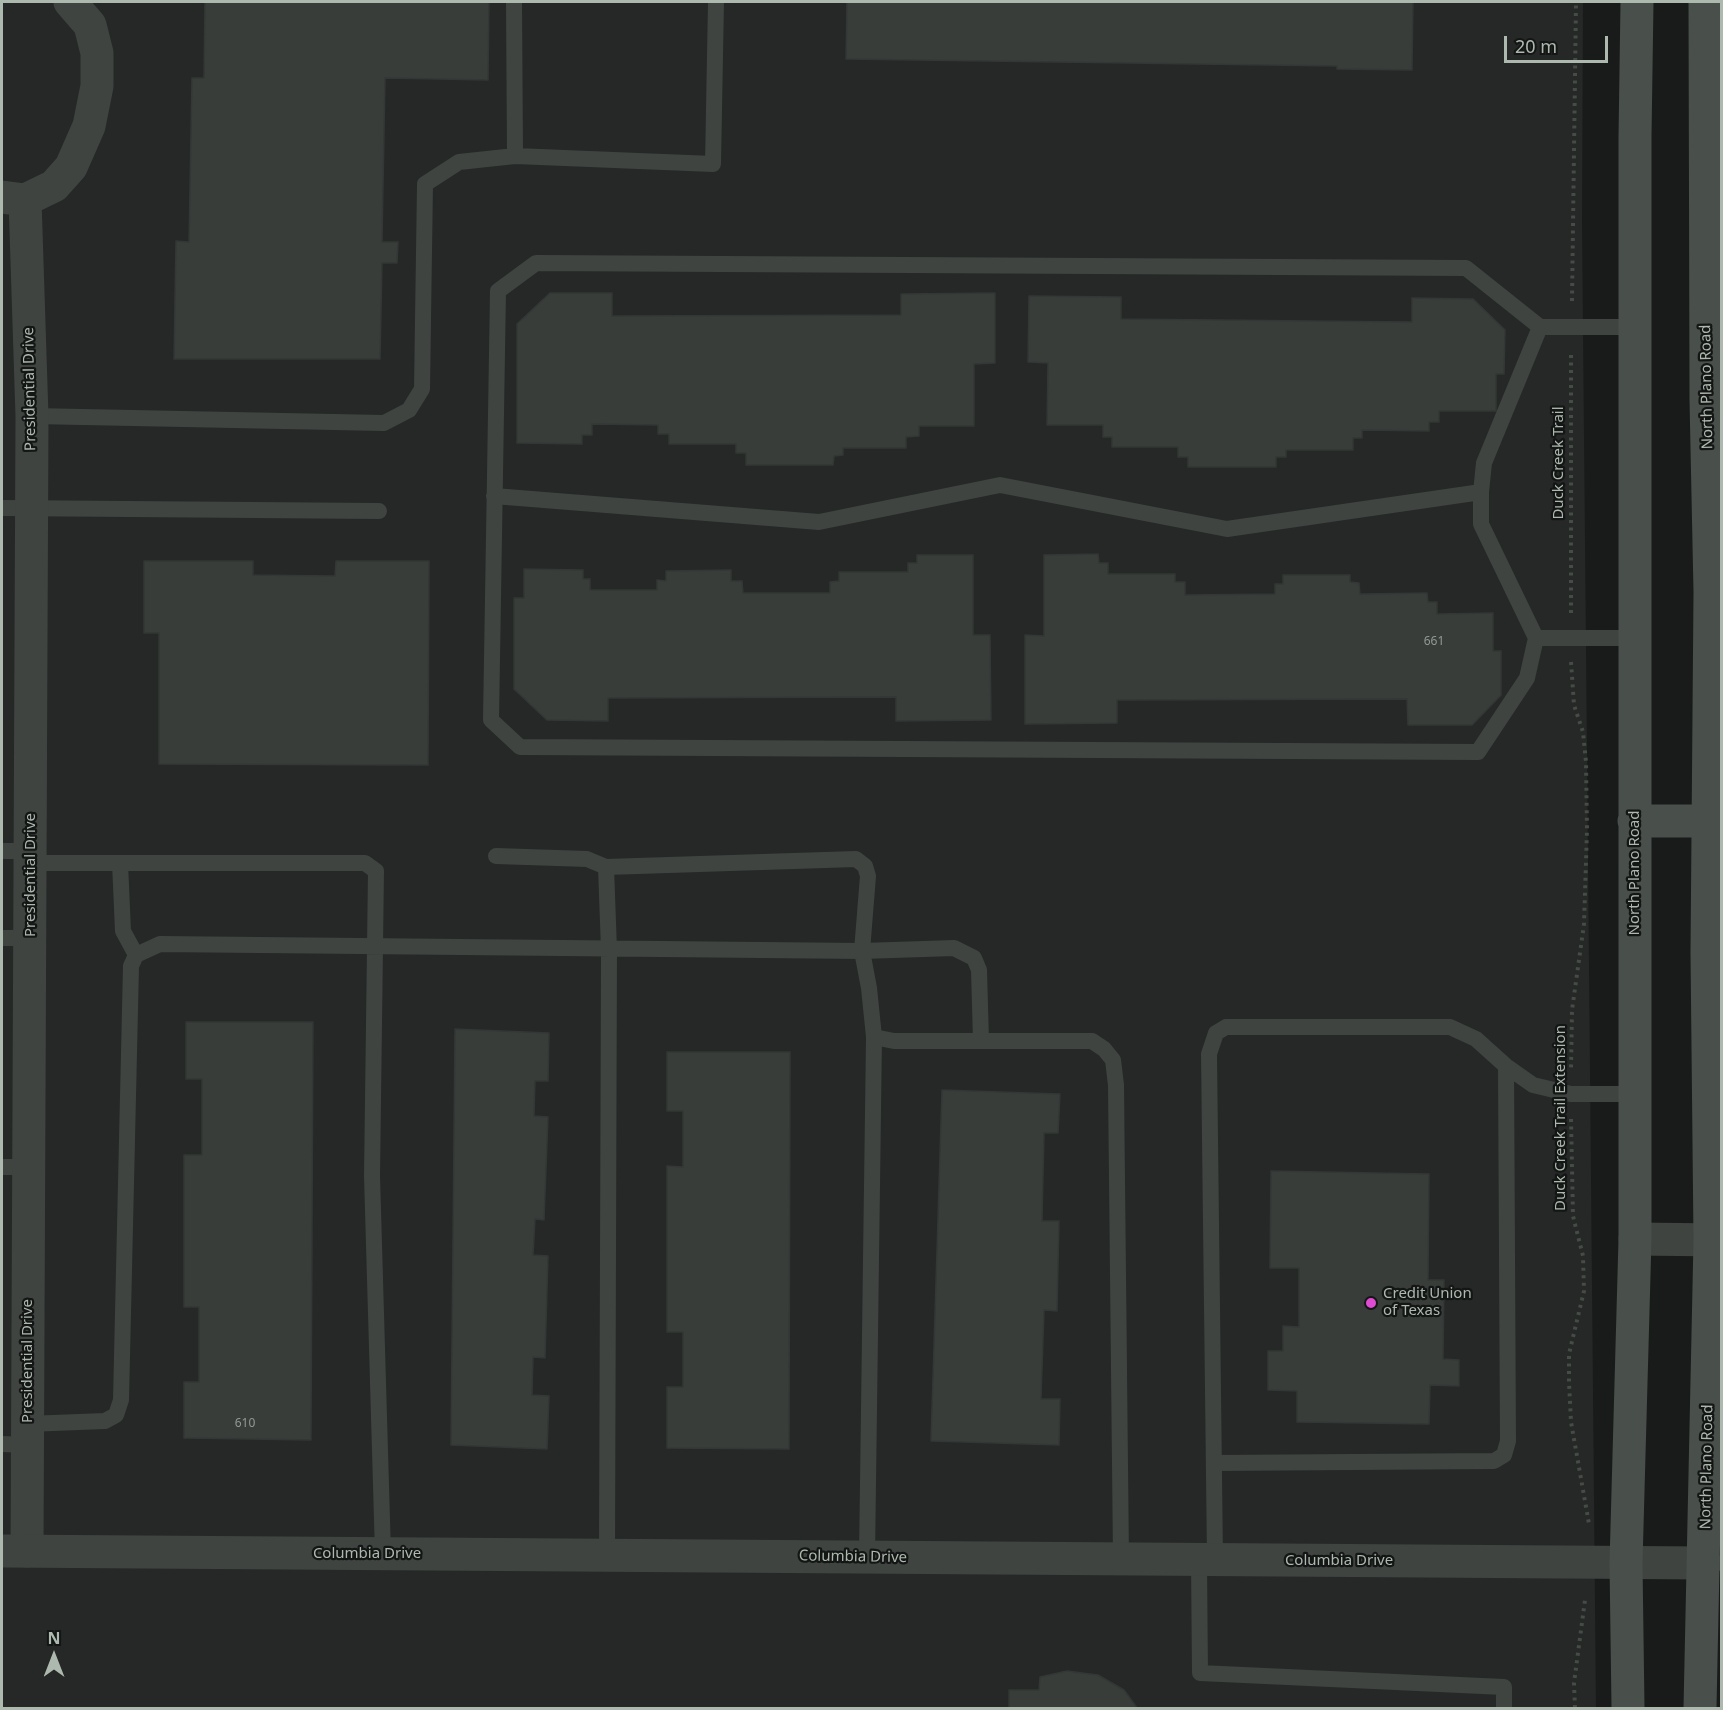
<!DOCTYPE html>
<style>
body{margin:0}
#map{position:relative;width:1723px;height:1710px;overflow:hidden;background:#191b1a;font-family:"Noto Sans",sans-serif}
canvas{display:block}
.frame{position:absolute;inset:0;border:3px solid #adb9ae;pointer-events:none}
.north{position:absolute;left:24px;top:1626px;width:60px;height:60px;-webkit-text-stroke:4px #141615;paint-order:stroke;rotate:0deg;font-size:16px;font-weight:700;line-height:24px;text-align:center;color:#adb9ae}
.north::after{content:'';display:block;margin:auto;width:21px;height:27px;background:#adb9ae;clip-path:polygon(50% 0,100% 100%,50% 72%,0 100%)}
.scale{position:absolute;left:1504px;top:36px;width:104px;height:27px;box-sizing:border-box;border:3px solid #adb9ae;border-top:0;padding-left:8px;font-size:18px;line-height:21px;white-space:nowrap;color:#adb9ae;-webkit-text-stroke:4px #141615;paint-order:stroke}
</style>
<div id="map">
<canvas width="1723" height="1710"></canvas>
<div class="frame"></div>
<div class="north">N</div>
<div class="scale">20 m</div>
</div>
<script>
const ctx = document.querySelector('canvas').getContext('2d');
ctx.lineJoin = 'round';
function fillPath(path, color) { ctx.fillStyle = color; ctx.fill(path, 'evenodd'); }
const poly = rows => new Path2D(rows.map(r => 'M' + r).join(''));
function stroke(path, color, width, dash) { ctx.strokeStyle = color; ctx.lineWidth = width; ctx.lineCap = dash ? 'butt' : 'round'; ctx.setLineDash(dash || []); ctx.stroke(path); }
function write(font, color, halo, rows, align = 'center') {
  ctx.font = font + ' "Noto Sans",sans-serif'; ctx.lineWidth = 4.5; ctx.setLineDash([]); ctx.textBaseline = 'middle'; ctx.strokeStyle = halo; ctx.fillStyle = color; for (const [text, x, y, turn = 0] of rows) {
    ctx.save(); ctx.translate(x, y); ctx.rotate((+turn || 0) * Math.PI / 180); ctx.textAlign = isNaN(turn) ? turn : align; if (halo) ctx.strokeText(text, 0, 0); ctx.fillText(text, 0, 0); ctx.restore();
  }
}
fillPath(poly([
 [2,2,1583,2,1582,223,1596,1708,2,1708]
]), '#252826');
const building = poly([
 [205,2,489,2,488,80,385,78,382,242,398,242,397,263,382,263,380,359,174,359,176,241,189,242,192,78,204,78,205,2],
 [847,2,1413,2,1412,70,1337,69,1337,66,846,59,847,2],
 [550,293,612,293,612,316,901,315,901,294,995,293,995,363,974,364,974,426,919,426,919,436,906,437,906,448,843,448,843,455,834,456,833,465,746,465,746,453,736,453,736,444,669,444,669,434,658,434,658,425,592,424,592,435,582,435,582,444,517,443,517,324,550,293],
 [1029,296,1121,297,1121,319,1412,322,1412,298,1473,299,1505,330,1504,374,1496,374,1496,411,1439,411,1439,422,1429,422,1429,431,1362,430,1362,438,1353,438,1353,450,1286,450,1286,457,1276,457,1276,467,1188,467,1188,457,1178,457,1178,447,1112,447,1112,437,1103,437,1103,425,1047,425,1048,363,1028,362,1029,296],
 [1098,554,1099,563,1108,563,1108,574,1175,574,1175,582,1185,582,1185,595,1275,594,1275,584,1283,584,1283,575,1350,575,1350,582,1359,583,1360,594,1427,593,1428,602,1437,602,1437,614,1493,613,1493,651,1501,651,1501,695,1472,725,1408,725,1407,699,1117,700,1117,723,1025,724,1025,635,1044,636,1044,555,1098,554],
 [917,555,973,555,973,635,990,635,991,720,896,721,896,697,608,698,608,721,547,720,514,689,514,598,524,598,524,569,583,570,583,579,590,579,590,590,657,590,657,580,666,581,666,571,731,570,731,581,742,581,743,593,830,593,830,582,839,581,839,572,908,572,908,563,917,563,917,555],
 [144,561,253,561,253,575,335,576,336,561,429,561,428,765,159,764,159,633,144,633,144,561],
 [186,1022,313,1022,311,1440,184,1438,184,1382,199,1382,199,1307,184,1307,184,1155,202,1155,202,1079,186,1079,186,1022],
 [455,1029,549,1033,548,1081,535,1081,534,1116,548,1117,544,1220,535,1219,533,1255,548,1256,545,1358,533,1357,532,1395,549,1396,547,1449,451,1445,455,1029],
 [667,1052,790,1052,789,1449,667,1448,667,1387,683,1387,683,1332,667,1332,667,1166,683,1167,683,1111,667,1111,667,1052],
 [942,1090,1060,1094,1058,1133,1044,1133,1042,1221,1059,1221,1057,1311,1044,1310,1041,1399,1060,1399,1059,1445,931,1441,942,1090],
 [1271,1171,1429,1174,1428,1280,1444,1280,1443,1359,1459,1360,1459,1386,1430,1385,1429,1424,1297,1422,1297,1391,1268,1390,1268,1351,1283,1351,1283,1326,1299,1327,1299,1268,1270,1268,1271,1171],
 [1067,1671,1098,1675,1124,1690,1137,1708,1009,1708,1009,1690,1039,1690,1040,1677,1067,1671]
]);
fillPath(building, '#393d3a');
stroke(building, '#333735', 1.5);
stroke(poly([
 [1572,301,1576,2],
 [1571,613,1571,353],
 [1571,662,1574,705,1583,732,1586,762,1587,830,1584,924,1572,1010,1571,1069],
 [1571,1119,1573,1216,1583,1256,1584,1291,1569,1354,1569,1382,1571,1422,1589,1524],
 [1575,1708,1574,1683,1585,1600]
]), '#454b45', 4, [3, 4.5]);
stroke(poly([
 [514,2,515,156],
 [1635,327,1540,327,1466,268,536,263,498,291,491,720,520,747,1478,752,1527,678,1536,638,1636,638],
 [32,416,384,423,409,410,422,389,425,184,459,162,515,156,713,164,716,2],
 [494,496,819,522,1000,485,1227,529,1481,492],
 [2,508,379,511],
 [1536,638,1481,524,1481,492,1484,463,1540,327],
 [2,851,31,851],
 [496,856,587,859,606,867],
 [31,863,365,863,376,871,372,1176,383,1554],
 [120,863,123,931,136,955],
 [2,938,31,938],
 [2,1167,29,1167],
 [27,1424,105,1421,116,1415,121,1400,131,966,136,955,160,944,862,951,869,988,874,1037,894,1041,1092,1041,1104,1049,1113,1060,1116,1085,1121,1559],
 [2,1444,27,1445],
 [1214,1463,1494,1461,1504,1455,1508,1441,1506,1066],
 [607,1556,609,950,606,867,856,859,865,866,868,876,862,951,954,948,974,958,979,970,981,1041],
 [867,1557,874,1037],
 [1199,1560,1200,1673,1504,1687,1504,1708],
 [1215,1560,1209,1054,1216,1033,1226,1027,1450,1027,1476,1039,1506,1066,1533,1085,1571,1094,1635,1094]
]), '#3f4441', 16);
stroke(poly([
 [2,197,25,200,54,186,71,167,89,126,97,86,97,53,90,25,70,2],
 [25,200,32,416,27,1551],
 [1635,1239,1722,1240]
]), '#3f4441', 33);
stroke(poly([
 [2,1551,1705,1563]
]), '#3f4441', 33);
stroke(poly([
 [1634,821,1708,821],
 [1628,1708,1626,1563,1635,1239,1635,137,1637,2],
 [1700,1708,1710,1240,1707,952,1710,592,1706,400,1705,2]
]), '#494f4a', 33);
for (const [x, y, r, color] of [
 [1371,1303,6,"#df4cd2"]
]) { const dot = new Path2D(); dot.arc(x, y, r, 0, 2 * Math.PI); ctx.fillStyle = color; ctx.fill(dot); stroke(dot, '#141615', 2); }
write('12px', '#909a91', null, [
 ["661",1434,642],
 ["610",245,1424]
]);
write('15px', '#adb9ae', '#141615', [
 ["North Plano Road",1707,387,-91],
 ["Presidential Drive",30,389,-91],
 ["Duck Creek Trail",1559,463,-90],
 ["North Plano Road",1635,873,-90],
 ["Presidential Drive",31,875,-90],
 ["Duck Creek Trail Extension",1561,1118,-90],
 ["Presidential Drive",28,1361,-90],
 ["North Plano Road",1707,1467,-89],
 ["Columbia Drive",367,1554],
 ["Columbia Drive",853,1557,1],
 ["Columbia Drive",1339,1561]
]);
write('15px', '#adb9ae', '#141615', [
 ["Credit Union",1383,1294],
 ["of Texas",1383,1311]
], 'left');
</script>
